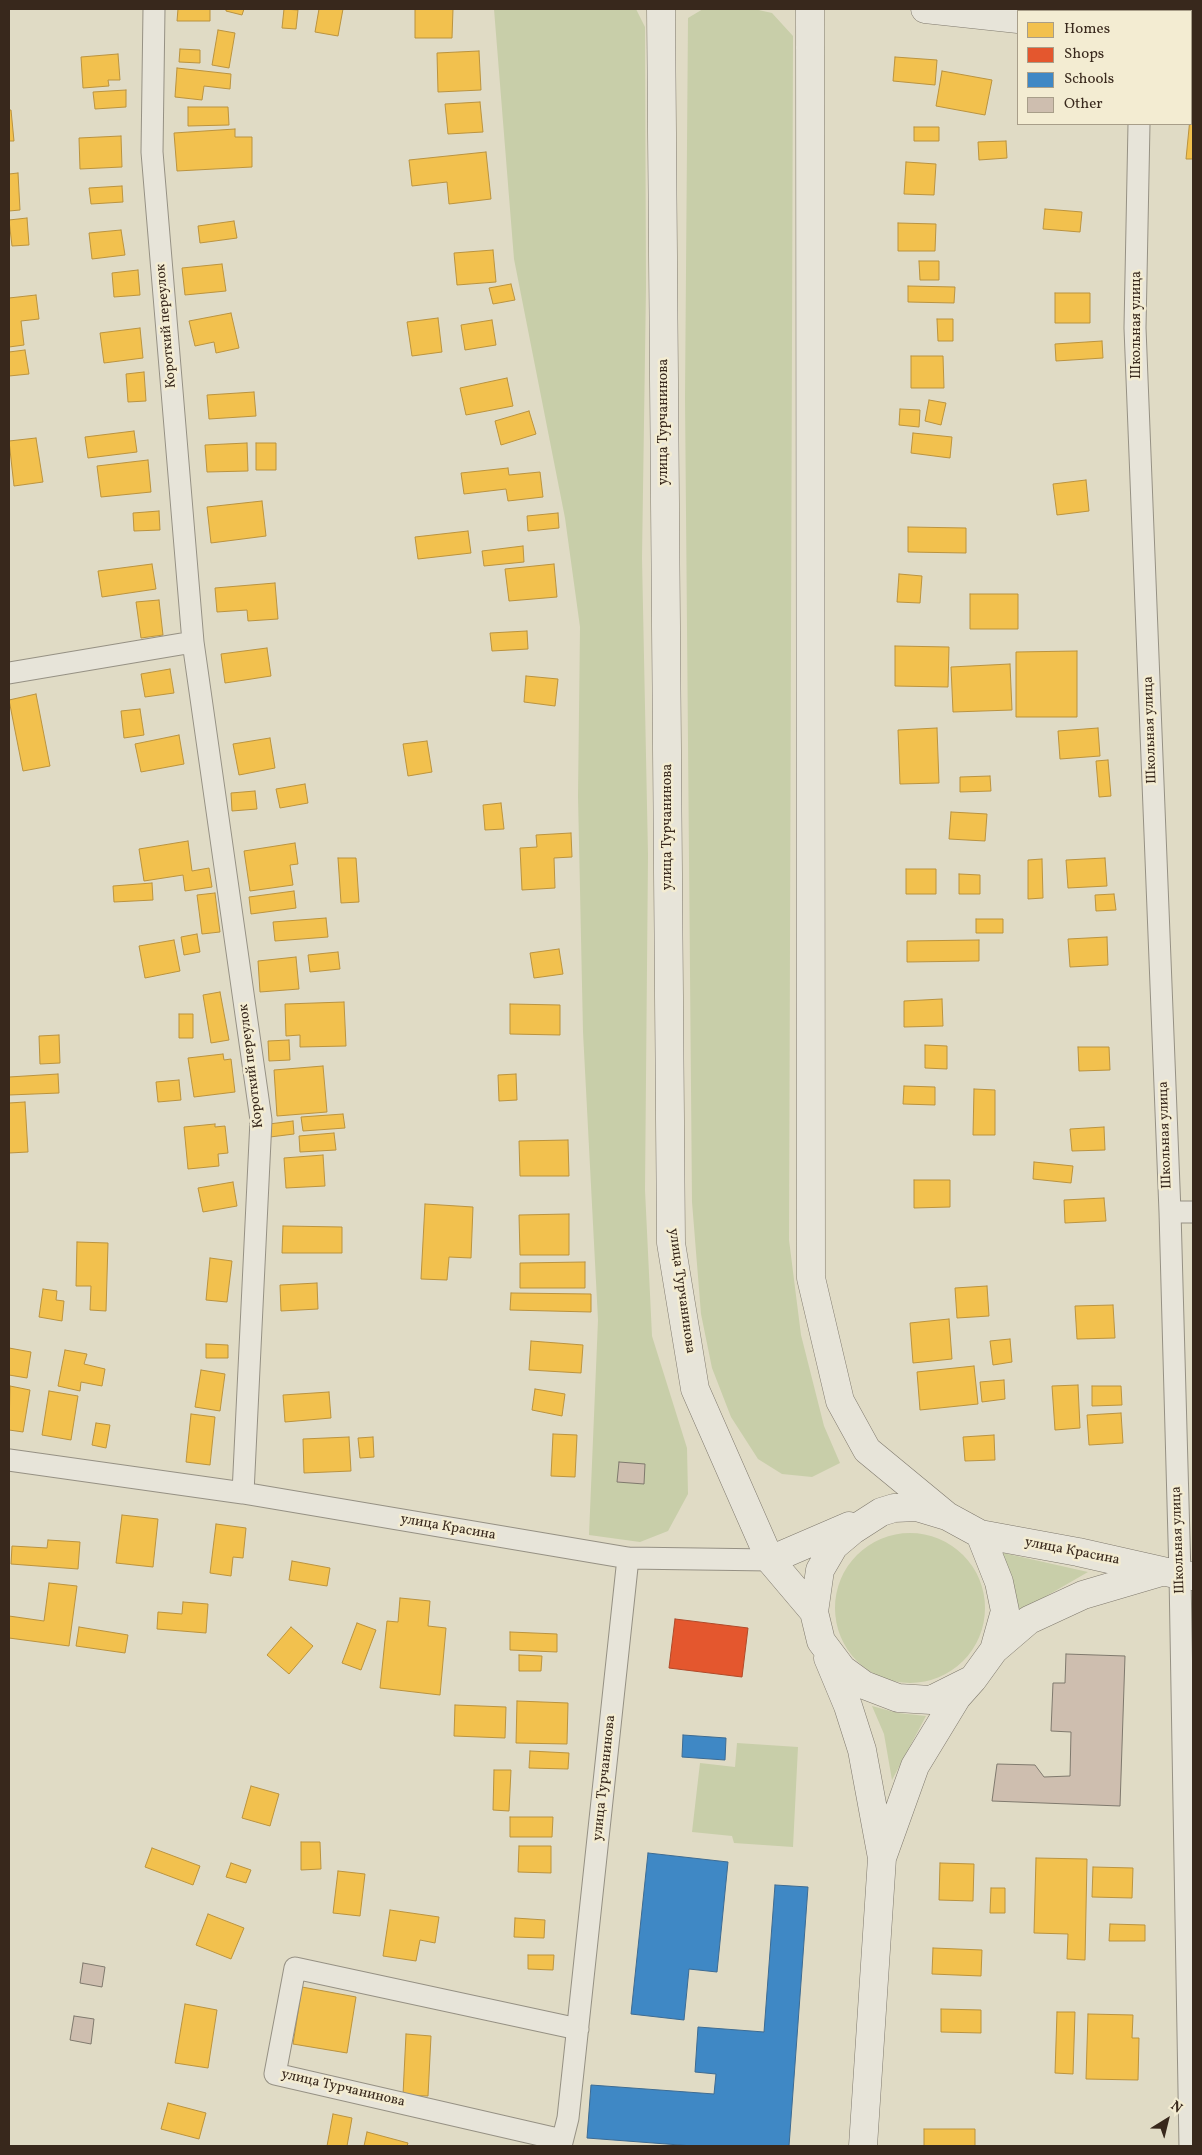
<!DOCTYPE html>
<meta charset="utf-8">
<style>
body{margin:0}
#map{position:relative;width:1202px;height:2155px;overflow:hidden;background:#e0dbc5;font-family:Vollkorn,serif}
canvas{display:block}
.frame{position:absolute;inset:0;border:10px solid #38281c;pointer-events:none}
.legend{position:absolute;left:1017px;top:10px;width:175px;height:115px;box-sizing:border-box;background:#f3ecd2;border:1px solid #a89e89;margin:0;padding:6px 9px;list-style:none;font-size:15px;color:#38281c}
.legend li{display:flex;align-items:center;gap:10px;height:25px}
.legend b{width:25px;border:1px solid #a89e89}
.north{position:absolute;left:1142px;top:2095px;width:50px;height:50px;-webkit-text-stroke:4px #f3ecd2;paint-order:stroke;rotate:36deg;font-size:14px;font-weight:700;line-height:20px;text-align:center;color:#38281c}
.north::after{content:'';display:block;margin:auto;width:18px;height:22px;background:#38281c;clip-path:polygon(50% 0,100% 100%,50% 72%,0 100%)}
</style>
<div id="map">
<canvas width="1202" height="2155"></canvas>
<div class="frame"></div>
<ul class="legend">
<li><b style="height:14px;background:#f2c14e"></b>Homes</li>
<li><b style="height:14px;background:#e4572e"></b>Shops</li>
<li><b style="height:14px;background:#3f88c5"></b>Schools</li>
<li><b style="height:14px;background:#cebeaf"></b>Other</li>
</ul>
<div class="north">N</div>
</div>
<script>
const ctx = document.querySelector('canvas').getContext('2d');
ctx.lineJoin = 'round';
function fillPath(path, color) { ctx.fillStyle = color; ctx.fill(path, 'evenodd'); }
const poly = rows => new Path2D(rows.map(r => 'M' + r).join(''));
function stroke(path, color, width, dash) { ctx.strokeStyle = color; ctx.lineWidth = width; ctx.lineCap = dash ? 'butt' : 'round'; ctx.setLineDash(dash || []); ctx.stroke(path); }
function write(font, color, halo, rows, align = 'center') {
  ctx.font = font + ' Vollkorn,serif'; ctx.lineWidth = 5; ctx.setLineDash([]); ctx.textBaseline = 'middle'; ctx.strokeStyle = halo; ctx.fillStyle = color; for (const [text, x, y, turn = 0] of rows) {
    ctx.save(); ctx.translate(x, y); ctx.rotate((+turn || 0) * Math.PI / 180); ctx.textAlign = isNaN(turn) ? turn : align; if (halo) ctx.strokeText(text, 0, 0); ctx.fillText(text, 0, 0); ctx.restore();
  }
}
fillPath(poly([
 [494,9,636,9,645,27,646,287,642,558,648,855,645,1190,652,1336,687,1448,688,1494,668,1531,640,1542,589,1535,598,1320,583,1032,578,796,580,627,565,518,514,259],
 [703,9,754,9,772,13,793,36,789,1240,801,1335,824,1426,840,1463,812,1477,782,1474,758,1459,731,1417,712,1368,701,1314,692,1202,685,398,688,18],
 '835 1608a75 75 0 1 1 150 0a75 75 0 1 1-150 0Z',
 [999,1552,1088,1572,1010,1617],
 [872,1706,898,1713,926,1716,892,1780,884,1734],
 [737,1743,798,1747,793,1847,734,1843,732,1836,692,1832,700,1763,735,1767]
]), '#c8cea9');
const homes = poly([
 [178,9,210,9,210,21,177,21,178,9],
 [226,9,244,9,242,15,226,11,226,9],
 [284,9,298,10,296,29,282,28,284,9],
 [319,9,343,9,338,36,315,32,319,9],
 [415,9,453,9,452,38,415,38,415,9],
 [218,30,235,33,229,68,212,65,218,30],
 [180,49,200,50,200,63,179,62,180,49],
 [479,51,481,90,438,92,437,53,479,51],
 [118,54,120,80,108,80,109,86,83,88,81,57,118,54],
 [895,57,937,60,935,85,893,81,895,57],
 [177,68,231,74,230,89,204,86,202,100,175,97,177,68],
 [942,71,992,80,985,115,936,106,942,71],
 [126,90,126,107,95,109,93,92,126,90],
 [480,102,483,132,448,134,445,104,480,102],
 [188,107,228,107,229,125,188,126,188,107],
 [1191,108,1193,108,1193,159,1186,159,1191,108],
 [9,110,11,110,14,141,9,141,9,110],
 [914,127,939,127,939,141,914,141,914,127],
 [235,129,235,137,252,137,252,167,177,171,174,133,235,129],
 [121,136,122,167,80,169,79,138,121,136],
 [1006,141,1007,158,979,160,978,142,1006,141],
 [486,152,491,199,449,204,447,182,412,186,409,160,486,152],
 [906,162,936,164,934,195,904,194,906,162],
 [18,173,20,210,9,211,9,174,18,173],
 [122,186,123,202,91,204,89,188,122,186],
 [1045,209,1082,212,1080,232,1043,229,1045,209],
 [27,218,29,245,12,246,9,220,27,218],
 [234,221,237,238,200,243,198,226,234,221],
 [898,223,936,224,935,251,898,251,898,223],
 [121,230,125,255,92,259,89,233,121,230],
 [493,250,496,282,457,285,454,253,493,250],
 [919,261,939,261,939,280,920,280,919,261],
 [222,264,226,291,185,295,182,268,222,264],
 [138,270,140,295,114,297,112,273,138,270],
 [511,284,515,300,493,304,489,288,511,284],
 [908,286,955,287,954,303,908,302,908,286],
 [1055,293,1090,293,1090,323,1055,323,1055,293],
 [36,295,39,319,21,321,24,345,9,347,9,298,36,295],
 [231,313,239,348,216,353,214,342,195,346,189,321,231,313],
 [438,318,442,352,412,356,407,322,438,318],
 [937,319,953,319,953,341,938,341,937,319],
 [492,320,496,345,465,350,461,325,492,320],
 [140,328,143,358,104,363,100,333,140,328],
 [1102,341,1103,358,1056,361,1055,344,1102,341],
 [25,350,29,374,9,376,9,352,25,350],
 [911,356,943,356,944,388,911,388,911,356],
 [144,372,146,401,128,402,126,374,144,372],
 [507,378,513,406,466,415,460,388,507,378],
 [254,392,256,416,209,419,207,395,254,392],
 [929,400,946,403,941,425,925,421,929,400],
 [900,409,920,410,919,427,899,425,900,409],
 [529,411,536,434,501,445,495,421,529,411],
 [134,431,137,452,88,458,85,437,134,431],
 [913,433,952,437,950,458,911,453,913,433],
 [36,438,43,482,14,486,9,441,36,438],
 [247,443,248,471,207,472,205,445,247,443],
 [256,443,276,443,276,470,256,470,256,443],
 [148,460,151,492,101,497,97,466,148,460],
 [508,468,509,475,540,472,543,497,508,501,506,489,464,494,461,473,508,468],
 [1086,480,1089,511,1057,515,1053,484,1086,480],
 [262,501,266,536,211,543,207,507,262,501],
 [159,511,160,530,134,531,133,513,159,511],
 [558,513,559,528,528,531,527,516,558,513],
 [908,527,966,528,966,553,908,552,908,527],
 [468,531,471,553,418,559,415,537,468,531],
 [523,546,524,562,484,566,482,551,523,546],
 [152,564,156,589,102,597,98,571,152,564],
 [554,564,557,597,509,601,505,569,554,564],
 [899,574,922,576,920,603,897,602,899,574],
 [275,583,278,619,248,621,247,610,217,612,215,588,275,583],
 [970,594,1018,594,1018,629,970,629,970,594],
 [159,600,163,635,141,638,136,602,159,600],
 [527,631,528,649,492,651,490,633,527,631],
 [895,646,949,647,948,687,895,686,895,646],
 [267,648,271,676,225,683,221,654,267,648],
 [1077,651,1077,717,1016,717,1016,652,1077,651],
 [1010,664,1012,710,953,712,951,667,1010,664],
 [170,669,174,693,145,697,141,674,170,669],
 [526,676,558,679,555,706,524,702,526,676],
 [36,694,50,766,23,771,9,700,36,694],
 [140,709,144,735,124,738,121,711,140,709],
 [937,728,939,783,900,784,898,730,937,728],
 [1098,728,1100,756,1060,759,1058,731,1098,728],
 [179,735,184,764,141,772,135,744,179,735],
 [270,738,275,768,239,775,233,744,270,738],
 [427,741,432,772,408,776,403,744,427,741],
 [1108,760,1111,796,1099,797,1096,761,1108,760],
 [990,776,991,791,960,792,960,777,990,776],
 [305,784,308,803,280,808,276,789,305,784],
 [255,791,257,809,232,811,231,793,255,791],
 [501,803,504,829,485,830,483,805,501,803],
 [951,812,987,814,985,841,949,839,951,812],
 [571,833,572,857,554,858,555,888,522,890,520,848,537,847,536,835,571,833],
 [188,841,192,871,209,868,212,887,185,891,183,875,144,881,139,849,188,841],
 [295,843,298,864,290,865,293,885,250,891,244,851,295,843],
 [338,858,356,858,359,902,341,903,338,858],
 [1105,858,1107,886,1068,888,1066,860,1105,858],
 [1042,859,1043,898,1028,899,1028,860,1042,859],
 [906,869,936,869,936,894,906,894,906,869],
 [959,874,980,875,980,894,959,894,959,874],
 [152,883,153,900,114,902,113,886,152,883],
 [294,891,296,908,251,914,249,897,294,891],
 [215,893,220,932,202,934,197,895,215,893],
 [1114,894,1116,910,1096,911,1095,895,1114,894],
 [326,918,328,937,275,941,273,922,326,918],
 [976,919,1003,919,1003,933,976,933,976,919],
 [197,934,200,952,184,955,181,937,197,934],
 [1107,937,1108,965,1070,967,1068,939,1107,937],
 [174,940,180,971,145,978,139,946,174,940],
 [979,940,979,961,907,962,907,941,979,940],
 [559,949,563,974,534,978,530,953,559,949],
 [338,952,340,969,310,972,308,955,338,952],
 [296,957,299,989,260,992,258,961,296,957],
 [220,992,229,1040,211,1043,203,995,220,992],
 [942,999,943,1026,904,1027,904,1001,942,999],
 [344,1002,346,1046,300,1047,300,1035,286,1036,285,1004,344,1002],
 [510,1004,560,1005,560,1035,510,1034,510,1004],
 [179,1014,193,1014,193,1038,179,1038,179,1014],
 [59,1035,60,1063,40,1064,39,1036,59,1035],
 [289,1040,290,1060,269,1061,268,1041,289,1040],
 [925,1045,947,1046,947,1069,925,1068,925,1045],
 [1078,1047,1109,1047,1110,1070,1079,1071,1078,1047],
 [223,1054,224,1060,231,1059,235,1092,194,1097,188,1058,223,1054],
 [323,1066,327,1112,277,1116,274,1070,323,1066],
 [58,1074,59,1093,9,1095,9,1077,58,1074],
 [516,1074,517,1100,499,1101,498,1075,516,1074],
 [179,1080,181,1100,158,1102,156,1082,179,1080],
 [904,1086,935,1087,935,1105,903,1104,904,1086],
 [974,1089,995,1090,995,1135,973,1135,974,1089],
 [25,1102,28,1152,9,1153,9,1103,25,1102],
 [343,1114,345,1128,303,1131,301,1117,343,1114],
 [293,1121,294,1134,270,1137,269,1124,293,1121],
 [215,1124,215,1127,225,1126,228,1153,218,1154,219,1166,188,1169,184,1127,215,1124],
 [1104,1127,1105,1150,1072,1151,1070,1129,1104,1127],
 [334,1133,336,1150,300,1152,299,1136,334,1133],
 [568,1140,569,1176,520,1176,519,1141,568,1140],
 [323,1155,325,1186,286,1188,284,1158,323,1155],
 [1034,1162,1073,1166,1071,1183,1033,1179,1034,1162],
 [914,1180,950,1180,950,1207,914,1208,914,1180],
 [233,1182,237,1206,203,1212,198,1188,233,1182],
 [1104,1198,1106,1221,1065,1223,1064,1200,1104,1198],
 [425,1204,473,1207,471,1258,449,1257,447,1280,421,1279,425,1204],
 [569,1214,569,1255,520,1255,519,1215,569,1214],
 [283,1226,342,1227,342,1253,282,1253,283,1226],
 [77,1242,108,1243,106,1311,90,1310,91,1286,76,1286,77,1242],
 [210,1258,232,1261,227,1302,206,1300,210,1258],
 [585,1262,585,1288,520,1288,520,1263,585,1262],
 [317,1283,318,1309,281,1311,280,1285,317,1283],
 [987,1286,989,1316,957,1318,955,1288,987,1286],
 [43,1289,57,1291,56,1300,64,1301,62,1321,39,1317,43,1289],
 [511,1293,591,1294,591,1312,510,1310,511,1293],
 [1113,1305,1115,1338,1077,1339,1075,1306,1113,1305],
 [949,1319,952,1359,913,1363,910,1323,949,1319],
 [1010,1339,1012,1362,993,1365,990,1341,1010,1339],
 [531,1341,583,1345,581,1373,529,1370,531,1341],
 [206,1344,228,1345,228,1358,206,1358,206,1344],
 [9,1348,31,1352,27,1378,9,1375,9,1348],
 [65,1350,87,1354,84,1364,105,1369,102,1386,81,1382,80,1391,58,1386,65,1350],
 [974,1366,978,1404,920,1410,917,1372,974,1366],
 [201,1370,225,1374,220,1411,195,1407,201,1370],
 [1004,1380,1005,1399,982,1402,980,1382,1004,1380],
 [1078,1385,1080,1428,1055,1430,1052,1386,1078,1385],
 [10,1386,30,1390,23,1432,9,1430,10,1386],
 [1092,1386,1121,1386,1122,1405,1092,1406,1092,1386],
 [535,1389,565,1394,562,1416,532,1410,535,1389],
 [49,1391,78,1396,71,1440,42,1435,49,1391],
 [329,1392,331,1418,285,1422,283,1395,329,1392],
 [1121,1413,1123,1443,1089,1445,1087,1415,1121,1413],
 [191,1414,215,1417,210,1465,186,1462,191,1414],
 [96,1423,110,1425,106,1448,92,1445,96,1423],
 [553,1434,577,1435,575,1477,551,1476,553,1434],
 [994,1435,995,1460,965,1461,963,1437,994,1435],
 [349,1437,351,1471,304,1473,303,1439,349,1437],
 [373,1437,374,1457,360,1458,358,1438,373,1437],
 [122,1515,158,1519,153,1567,116,1563,122,1515],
 [216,1524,246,1528,243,1558,233,1557,231,1576,210,1573,216,1524],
 [48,1540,80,1542,78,1569,11,1564,12,1546,47,1548,48,1540],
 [292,1561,330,1568,327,1586,289,1580,292,1561],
 [49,1583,77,1586,69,1646,9,1638,9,1616,44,1621,49,1583],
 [400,1598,430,1601,428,1626,446,1628,440,1695,380,1688,387,1621,398,1622,400,1598],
 [183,1602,208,1604,206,1633,157,1629,158,1612,182,1614,183,1602],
 [357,1623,376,1630,361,1670,342,1663,357,1623],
 [79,1627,128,1635,125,1653,76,1646,79,1627],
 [291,1627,313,1646,289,1674,267,1655,291,1627],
 [510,1632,557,1634,557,1652,510,1650,510,1632],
 [519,1655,542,1656,541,1671,519,1671,519,1655],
 [517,1701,568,1703,567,1744,516,1743,517,1701],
 [455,1705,506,1707,505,1738,454,1736,455,1705],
 [530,1751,569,1753,568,1769,529,1768,530,1751],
 [494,1770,511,1770,509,1811,493,1810,494,1770],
 [251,1786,279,1794,270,1826,242,1818,251,1786],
 [510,1817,553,1817,552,1837,510,1837,510,1817],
 [301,1842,320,1842,321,1869,301,1870,301,1842],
 [519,1846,551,1846,551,1873,518,1872,519,1846],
 [152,1848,200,1866,193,1885,145,1867,152,1848],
 [1036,1858,1087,1859,1085,1960,1067,1959,1068,1934,1034,1933,1036,1858],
 [231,1863,251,1870,246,1883,226,1877,231,1863],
 [940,1863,974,1864,973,1901,939,1900,940,1863],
 [1093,1867,1133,1868,1132,1898,1092,1897,1093,1867],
 [338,1871,365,1874,360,1916,333,1913,338,1871],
 [991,1888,1005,1888,1005,1913,990,1913,991,1888],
 [390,1910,439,1917,435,1943,420,1940,416,1961,383,1956,390,1910],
 [208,1914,244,1928,231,1959,196,1945,208,1914],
 [515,1918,545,1920,544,1938,514,1937,515,1918],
 [1110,1924,1145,1925,1145,1941,1109,1941,1110,1924],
 [933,1948,982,1950,981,1976,932,1974,933,1948],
 [528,1955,554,1955,553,1970,528,1969,528,1955],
 [302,1987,356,1997,347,2053,293,2044,302,1987],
 [185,2004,217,2010,208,2068,175,2063,185,2004],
 [941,2009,981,2010,981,2033,941,2032,941,2009],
 [1057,2012,1075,2012,1073,2074,1055,2073,1057,2012],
 [1088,2014,1133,2015,1132,2038,1139,2038,1138,2080,1086,2079,1088,2014],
 [406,2034,431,2036,428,2096,403,2095,406,2034],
 [168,2103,206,2113,199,2139,161,2129,168,2103],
 [333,2114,352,2118,347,2146,327,2146,333,2114],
 [924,2129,975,2129,975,2146,924,2146,924,2129],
 [367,2132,408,2143,407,2146,364,2146,367,2132]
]);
fillPath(homes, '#f2c14e');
stroke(homes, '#ba933f', 1);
const shops = poly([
 [675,1619,748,1628,742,1677,669,1668,675,1619]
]);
fillPath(shops, '#e4572e');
stroke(shops, '#b04929', 1);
const schools = poly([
 [683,1735,726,1738,725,1760,682,1757,683,1735],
 [648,1853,728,1862,717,1972,689,1969,684,2020,631,2014,648,1853],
 [775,1885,808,1887,789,2146,693,2146,587,2138,591,2085,714,2094,716,2074,695,2072,698,2027,764,2032,775,1885]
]);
fillPath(schools, '#3f88c5');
stroke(schools, '#3d6b92', 1);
const building = poly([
 [619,1462,645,1464,644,1484,617,1482,619,1462],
 [1066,1654,1125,1656,1120,1806,992,1801,997,1764,1035,1765,1044,1777,1070,1776,1071,1732,1051,1731,1053,1683,1065,1683,1066,1654],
 [83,1963,105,1967,102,1987,80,1983,83,1963],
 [74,2016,94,2019,91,2044,70,2040,74,2016]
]);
fillPath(building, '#cebeaf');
stroke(building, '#7f796d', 1);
const street = poly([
 [154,9,152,152,193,642,261,1120,243,1493],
 [1143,11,1143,9],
 [1139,124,1135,328,1170,1212,1180,1575,1190,2146],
 [9,673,193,642],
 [1170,1212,1193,1212],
 [9,1460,243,1493,628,1558,770,1560],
 [562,2140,275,2074,295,1968,578,2029],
 [561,2146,568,2118,628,1558]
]);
const secondary = poly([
 [661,9,671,1243,695,1389,770,1560,814,1612],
 [810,9,811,1278,840,1401,867,1450,947,1516],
 [925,9,1018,19],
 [1191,36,1193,36],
 [980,1534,1078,1552,1180,1575,1193,1576],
 [770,1560,849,1526],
 [994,1650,1029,1620,1083,1595,1161,1572],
 [828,1658,848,1706,862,1750,882,1858,863,2146],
 [882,1858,915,1766,957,1697,973,1679,994,1650,1005,1611,999,1582,980,1534,947,1516,917,1507,894,1508,881,1512,853,1530,834,1546,820,1570,814,1612,821,1641,842,1669,864,1685,898,1698,931,1700,973,1679]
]);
stroke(street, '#969184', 23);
stroke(secondary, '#7f796d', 29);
stroke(street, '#e7e4d9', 21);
stroke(secondary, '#e7e4d9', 28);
write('14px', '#38281c', '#f3ecd2', [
 ["Школьная улица",1137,325,-90],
 ["Короткий переулок",167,326,-95],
 ["улица Турчанинова",664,422,-90],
 ["Школьная улица",1151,730,-92],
 ["улица Турчанинова",668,827,-90],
 ["Короткий переулок",252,1066,-97],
 ["Школьная улица",1166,1135,-92],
 ["улица Турчанинова",681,1291,82],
 ["улица Красина",448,1528,10],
 ["Школьная улица",1179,1540,-92],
 ["улица Красина",1072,1552,11],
 ["улица Турчанинова",605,1778,-84],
 ["улица Турчанинова",343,2089,13]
]);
</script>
